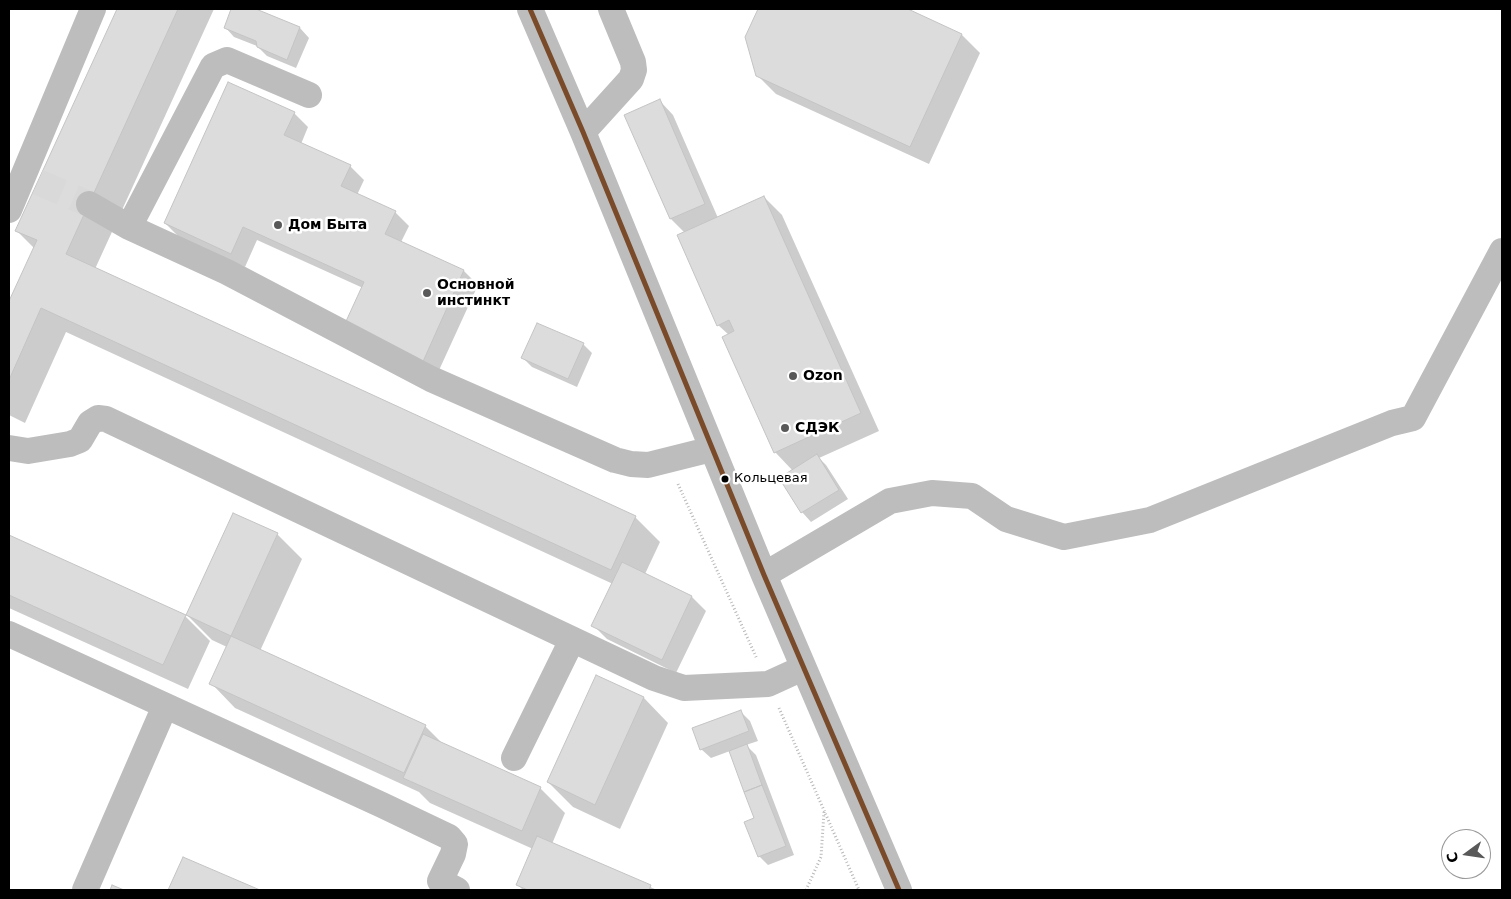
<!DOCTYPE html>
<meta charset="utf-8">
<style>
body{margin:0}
#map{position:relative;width:1511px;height:899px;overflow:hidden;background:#fff;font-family:"DejaVu Sans",sans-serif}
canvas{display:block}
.frame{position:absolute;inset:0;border:10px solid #000;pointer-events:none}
.north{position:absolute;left:1441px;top:829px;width:50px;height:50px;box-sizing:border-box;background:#fff;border:1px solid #999;border-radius:50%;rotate:256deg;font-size:14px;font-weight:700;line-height:20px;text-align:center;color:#000}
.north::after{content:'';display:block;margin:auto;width:18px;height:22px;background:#595959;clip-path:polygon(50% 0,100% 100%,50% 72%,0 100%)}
</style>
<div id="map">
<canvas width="1511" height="899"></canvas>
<div class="frame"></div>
<div class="north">С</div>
</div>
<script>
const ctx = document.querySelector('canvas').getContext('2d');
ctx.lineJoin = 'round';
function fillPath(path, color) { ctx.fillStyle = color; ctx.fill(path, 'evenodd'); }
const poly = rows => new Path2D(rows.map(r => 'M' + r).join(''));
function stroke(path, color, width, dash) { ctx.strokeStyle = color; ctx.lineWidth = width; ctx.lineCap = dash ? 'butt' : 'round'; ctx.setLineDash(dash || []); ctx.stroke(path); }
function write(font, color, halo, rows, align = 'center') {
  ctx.font = font + ' "DejaVu Sans",sans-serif'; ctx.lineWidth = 5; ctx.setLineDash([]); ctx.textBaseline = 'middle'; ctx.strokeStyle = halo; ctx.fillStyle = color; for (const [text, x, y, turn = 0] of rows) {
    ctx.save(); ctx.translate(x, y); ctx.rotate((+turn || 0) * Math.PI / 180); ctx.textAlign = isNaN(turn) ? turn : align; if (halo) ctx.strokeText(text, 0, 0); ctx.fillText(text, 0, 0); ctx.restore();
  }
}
fillPath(poly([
 [118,9,214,9,95,269,635,517,660,542,645,574,692,597,706,611,676,673,607,639,593,625,613,584,66,332,25,423,9,415,9,303,35,249,17,231],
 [233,9,253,9,300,28,309,38,296,68,267,56,257,46,234,37,225,27],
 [760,9,905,9,962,35,980,53,929,164,776,94,757,75,747,37],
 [660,101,673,115,718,218,764,197,782,215,879,431,819,458,826,465,848,499,811,522,802,512,793,471,775,452,729,335,718,325,685,233,671,219,626,116],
 [294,113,308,127,301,144,350,166,364,180,357,195,395,212,409,226,401,242,464,271,478,285,435,379,363,288,257,240,245,267,179,237,165,223],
 [583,344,592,353,577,387,532,367,523,358],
 [277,534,302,559,260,651,425,726,444,745,540,788,565,813,552,844,657,890,523,890,518,885,533,849,430,803,419,792,235,708,211,683,227,647,212,640,187,615],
 [9,536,185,616,210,641,188,689,9,608],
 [597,677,644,698,668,723,620,829,573,807,548,782],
 [741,712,750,721,758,741,746,745,756,755,794,855,768,865,759,856,755,818,730,751,711,758,701,749],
 [183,858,257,890,170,890]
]), '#0003');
const building = poly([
 [117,9,178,9,66,254,636,516,611,570,41,308,9,380,9,301,37,240,15,231,117,9],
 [231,9,256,9,300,27,287,60,257,47,256,41,224,28,231,9],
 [758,9,908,9,962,34,910,147,756,76,745,37,758,9],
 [228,82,295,112,284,135,351,165,341,186,396,211,385,234,464,270,421,366,342,330,364,282,243,227,231,254,164,223,228,82],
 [660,99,705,204,670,219,624,115,660,99],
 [764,196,861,413,774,453,722,337,734,331,729,320,717,326,677,235,764,196],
 [537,323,584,343,568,379,521,358,537,323],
 [817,454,839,490,801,513,779,478,817,454],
 [233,513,278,533,231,636,186,615,233,513],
 [9,535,186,615,163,665,9,595,9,535],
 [622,562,692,596,662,660,591,626,622,562],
 [231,636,426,725,404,773,209,684,231,636],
 [596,675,644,697,595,805,547,782,596,675],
 [741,710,749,731,700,750,692,728,741,710],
 [423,734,541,787,522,831,403,778,423,734],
 [747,744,762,785,744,792,729,751,747,744],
 [762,785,786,846,758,857,744,822,754,818,744,792,762,785],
 [537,836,651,885,649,890,528,890,516,885,537,836],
 [183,857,260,890,168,890,183,857],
 [112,885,124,890,110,890,112,885]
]);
fillPath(building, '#dcdcdc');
stroke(building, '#c4c4c4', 1);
stroke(poly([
 [38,182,89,204]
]), '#d9d9d9', 26, [26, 13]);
stroke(poly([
 [678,484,757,659],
 [779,708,859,890],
 [806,890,821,857,824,812]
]), '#b8b8b8', 3, [1, 2.5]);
stroke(poly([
 [530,9,583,132,764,575,899,890],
 [309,95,227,60,213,66,129,227,227,272,431,379,615,460,631,464,648,465,712,449],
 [583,132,631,79,634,70,633,62,611,9],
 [89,204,129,227],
 [9,210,93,9],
 [9,448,28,451,70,444,80,440,90,423,98,418,106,419,654,678,684,688,768,684,803,668],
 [764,575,890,501,932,493,972,496,1006,519,1064,537,1150,520,1392,423,1413,418,1502,251],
 [9,634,382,805,449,837,455,844,453,854,440,881,457,890],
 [514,758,572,640],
 [85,890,165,706]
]), '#bdbdbd', 26);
stroke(poly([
 [530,9,583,132,764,575,899,890]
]), '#7a4b2a', 5);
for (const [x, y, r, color] of [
 [278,225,5,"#595959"],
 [427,293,5,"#595959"],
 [793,376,5,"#595959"],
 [785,428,5,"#595959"],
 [725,479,4.5,"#000"]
]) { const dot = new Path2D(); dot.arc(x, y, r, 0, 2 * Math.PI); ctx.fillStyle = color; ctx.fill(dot); stroke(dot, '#fff', 2); }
write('13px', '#000', '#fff', [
 ["Кольцевая",734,479]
], 'left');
write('bold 14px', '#000', '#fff', [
 ["Дом Быта",288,225],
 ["Основной",437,285],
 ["инстинкт",437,301],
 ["Ozon",803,376],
 ["СДЭК",795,428]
], 'left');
</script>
